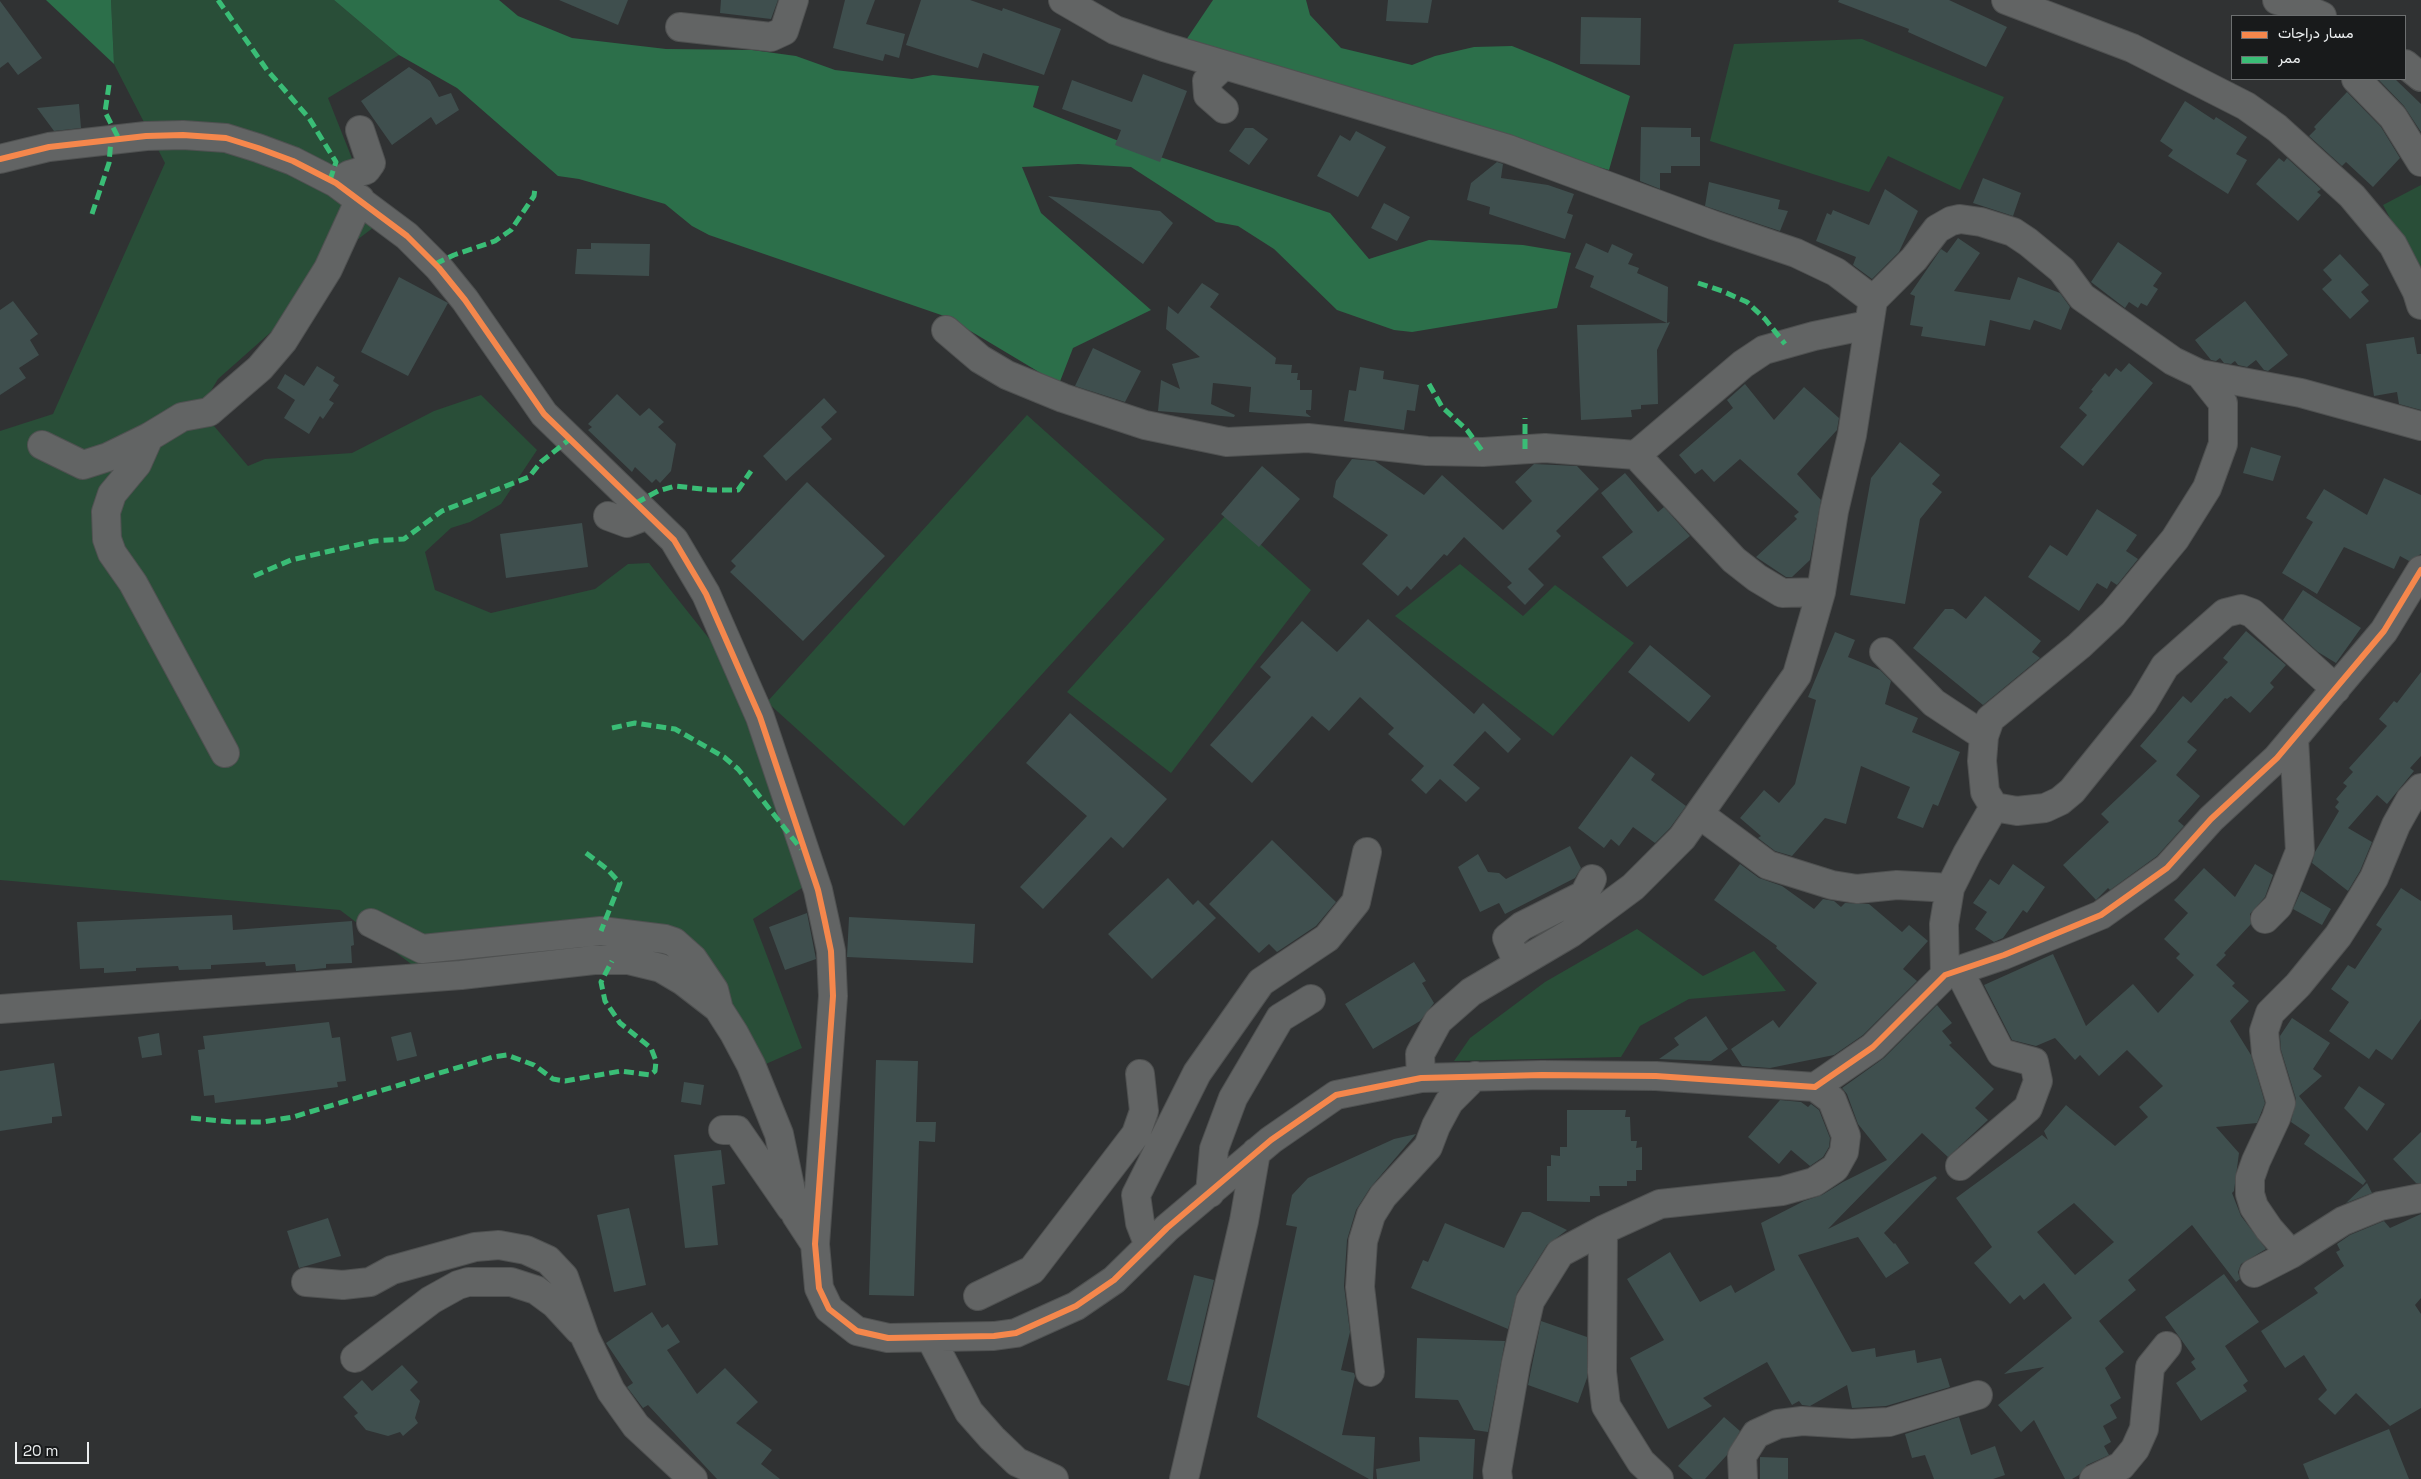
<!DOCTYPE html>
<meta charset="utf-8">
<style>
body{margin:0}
#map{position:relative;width:2421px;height:1479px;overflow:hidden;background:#303233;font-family:"Space Grotesk",Vazirmatn,sans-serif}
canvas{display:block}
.legend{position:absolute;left:2231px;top:15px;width:175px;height:65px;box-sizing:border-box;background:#181a1b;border:1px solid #6c6f70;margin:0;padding:6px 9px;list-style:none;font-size:15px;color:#ebeeef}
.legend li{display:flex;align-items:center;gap:10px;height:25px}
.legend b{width:25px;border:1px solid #6c6f70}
.scale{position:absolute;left:15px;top:1442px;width:74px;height:22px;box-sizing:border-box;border:2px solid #ebeeef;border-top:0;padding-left:6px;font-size:15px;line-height:18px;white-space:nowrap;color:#ebeeef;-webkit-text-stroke:4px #181a1b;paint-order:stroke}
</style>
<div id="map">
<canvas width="2421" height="1479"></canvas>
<ul class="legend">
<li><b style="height:6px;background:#f5874c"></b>مسار دراجات</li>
<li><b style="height:6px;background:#3abd76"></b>ممر</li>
</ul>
<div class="scale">20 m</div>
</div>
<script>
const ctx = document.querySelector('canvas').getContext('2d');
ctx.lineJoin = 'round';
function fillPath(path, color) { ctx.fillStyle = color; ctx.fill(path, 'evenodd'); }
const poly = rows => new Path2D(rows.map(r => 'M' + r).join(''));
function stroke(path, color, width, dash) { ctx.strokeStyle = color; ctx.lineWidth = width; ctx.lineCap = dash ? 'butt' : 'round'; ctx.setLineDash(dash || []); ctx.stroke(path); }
fillPath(poly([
 [111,0,334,0,399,55,328,98,378,224,357,240,280,324,218,379,197,414,214,426,248,466,265,459,352,453,434,411,481,395,537,450,501,504,470,522,451,528,425,552,435,590,491,613,595,589,628,564,649,563,719,651,787,829,805,886,753,919,802,1048,741,1075,723,1012,643,975,623,972,419,970,340,910,0,880,0,431,53,414,165,163,114,64],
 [1862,39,2004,97,1960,190,1888,156,1869,192,1710,141,1734,44],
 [2421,185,2421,276,2383,205],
 [1027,415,1165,539,904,826,767,702],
 [1227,514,1311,590,1171,773,1067,692],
 [1460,564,1523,616,1555,585,1634,643,1553,736,1395,616],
 [1637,929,1703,976,1754,951,1786,991,1689,999,1640,1026,1621,1057,1454,1061,1470,1038,1545,982]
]), '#294e38');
fillPath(poly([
 [46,0,111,0,114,64],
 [334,0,499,0,518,16,572,38,666,49,752,50,796,56,835,70,912,79,933,75,1039,86,1033,107,1154,155,1330,213,1369,259,1429,240,1523,245,1571,253,1557,308,1412,332,1394,330,1337,310,1274,249,1238,226,1216,222,1131,167,1078,164,1022,167,1041,213,1151,310,1073,348,1059,384,947,317,709,235,692,226,665,204,579,179,558,176,457,88,399,55],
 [1213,0,1306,0,1310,15,1341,48,1412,65,1435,56,1474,47,1512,46,1552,62,1630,96,1609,170,1182,46]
]), '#2c6f4a');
fillPath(poly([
 [559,0,628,0,618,25],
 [721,0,778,0,771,19,720,13],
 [845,0,875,0,866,24,905,34,899,58,885,54,883,61,833,48],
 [921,0,970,0,1002,11,1003,8,1061,29,1044,75,983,53,978,68,906,45],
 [1388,0,1432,0,1428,23,1386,21],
 [1839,0,1949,0,2007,27,1986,67,1908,32,1909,29,1838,2],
 [0,1,42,58,18,75,8,62,0,68],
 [1581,17,1641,18,1640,65,1580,64],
 [409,67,430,81,439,97,451,93,459,110,436,125,431,117,392,145,361,101],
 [1143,74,1187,91,1160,162,1115,145,1121,130,1062,109,1072,80,1132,102],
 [2378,79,2395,79,2421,104,2421,132,2404,106],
 [2347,92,2381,127,2400,158,2373,187,2346,162,2342,166,2309,136,2316,129,2314,127],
 [2185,101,2214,120,2216,117,2247,137,2236,154,2247,160,2228,194,2168,156,2173,150,2160,141],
 [79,104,81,128,54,131,37,108],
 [1641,127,1691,128,1691,137,1700,137,1700,166,1671,166,1671,173,1660,173,1660,189,1640,181],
 [1245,128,1253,128,1268,139,1249,165,1229,151],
 [1356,131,1386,147,1358,197,1317,176,1340,135,1350,141],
 [2279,158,2284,162,2287,158,2321,189,2317,192,2321,195,2298,221,2256,184],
 [1497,162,1503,164,1501,178,1548,185,1574,194,1567,213,1573,215,1565,239,1489,214,1490,207,1467,200,1471,183],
 [1983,178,2021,193,2013,216,1973,203],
 [1709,182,1780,200,1778,209,1788,211,1780,231,1705,206],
 [1885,189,1918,211,1899,252,1872,279,1853,265,1856,257,1816,241,1827,213,1831,215,1833,210,1869,225],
 [1048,196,1160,211,1173,223,1143,264],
 [1384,203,1410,217,1397,241,1371,228],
 [1958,238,1980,253,1954,291,2010,300,2018,277,2060,293,2070,307,2061,330,2034,320,2030,330,1990,320,1985,346,1921,336,1923,327,1910,325,1915,296,1910,294,1941,249,1947,253],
 [2118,242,2162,273,2153,286,2158,289,2147,306,2141,303,2138,308,2129,302,2125,308,2091,282],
 [591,243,650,244,649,276,575,274,577,249,591,249],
 [1586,243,1608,253,1612,244,1633,254,1628,264,1639,268,1637,273,1668,287,1667,323,1670,322,1657,350,1658,404,1641,405,1641,409,1631,410,1632,417,1581,420,1577,325,1667,323,1590,287,1594,276,1575,268],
 [2340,254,2369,285,2361,292,2369,301,2350,319,2322,289,2332,280,2323,270],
 [399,277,448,303,408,376,361,352],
 [1202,283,1219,294,1210,307,1276,358,1275,364,1292,365,1291,373,1298,373,1297,380,1300,380,1300,390,1312,390,1311,410,1306,410,1306,413,1311,417,1249,412,1251,387,1213,383,1211,404,1235,415,1234,417,1158,411,1161,380,1180,389,1172,364,1200,357,1166,329,1168,306,1178,314],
 [13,301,38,334,30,340,39,355,19,368,26,378,0,395,0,310],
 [2245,301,2288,355,2268,371,2264,370,2256,360,2247,367,2238,365,2235,361,2231,364,2224,363,2220,358,2216,361,2211,360,2195,340],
 [2414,337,2417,354,2421,354,2421,410,2399,404,2397,392,2374,396,2366,344],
 [1093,348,1141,371,1125,402,1075,386],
 [2129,363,2153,383,2083,466,2060,447,2087,415,2079,408,2093,391,2091,390,2105,373,2109,377,2116,368,2121,372],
 [317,366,335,377,333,381,339,385,329,400,334,403,323,419,320,416,309,434,284,418,295,400,277,388,285,374,304,386],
 [1360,367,1384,371,1383,379,1419,385,1415,411,1407,410,1404,430,1344,421,1349,390,1356,391],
 [1745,384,1774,420,1804,387,1839,418,1837,430,1797,474,1821,500,1810,560,1792,577,1786,577,1756,557,1797,519,1794,516,1799,512,1740,459,1714,482,1702,469,1695,474,1679,455,1733,408,1727,400],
 [617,394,640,416,649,408,664,422,658,427,676,444,671,471,660,483,656,479,652,483,635,467,632,472,588,430,592,427,588,424],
 [824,398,837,412,821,427,832,439,786,481,763,456],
 [1900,442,1940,475,1932,484,1942,492,1920,519,1905,604,1850,595,1871,478],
 [2251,447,2281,456,2273,481,2243,473],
 [1352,459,1375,461,1424,495,1442,475,1503,530,1532,501,1515,482,1534,464,1577,466,1599,489,1556,531,1561,536,1528,569,1544,585,1525,605,1507,587,1512,583,1464,537,1447,556,1444,554,1411,590,1407,586,1398,596,1362,564,1388,535,1333,497,1336,481],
 [1262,466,1300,499,1259,547,1221,514],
 [1625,473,1658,512,1664,507,1690,536,1627,587,1602,557,1633,532,1601,493],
 [2384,478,2421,495,2421,554,2409,561,2400,556,2394,569,2344,547,2317,594,2282,573,2313,522,2306,518,2324,489,2367,515],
 [807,482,885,556,803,641,730,572,736,566,731,561],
 [2097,509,2137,535,2126,551,2138,559,2117,585,2111,581,2107,589,2097,583,2079,611,2028,577,2050,545,2067,556],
 [582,523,588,567,506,578,500,534],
 [2303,590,2361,628,2336,663,2318,652,2283,620],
 [1985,596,2041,641,2032,652,2040,658,1983,705,1913,648,1945,609,1953,609,1966,619],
 [1368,619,1474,714,1483,703,1521,739,1508,753,1485,731,1453,765,1480,788,1466,802,1440,779,1426,794,1411,780,1424,766,1388,734,1394,728,1360,697,1329,731,1312,716,1252,783,1210,745,1271,677,1260,667,1302,621,1337,652],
 [2246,631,2286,665,2270,683,2274,687,2250,713,2231,696,2227,699,2225,698,2187,742,2197,750,2176,775,2200,796,2178,821,2184,826,2157,856,2110,890,2108,888,2096,900,2063,865,2109,822,2101,814,2157,761,2140,746,2183,696,2191,703,2228,662,2223,658],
 [1835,632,1855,640,1848,657,1880,670,1891,681,1885,704,1918,718,1912,732,1960,752,1938,806,1933,804,1923,828,1897,818,1910,787,1861,766,1846,824,1825,818,1792,856,1775,851,1758,838,1761,836,1740,818,1764,790,1779,803,1795,784,1816,700,1808,697],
 [1650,645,1711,696,1689,722,1628,672],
 [2421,672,2421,756,2410,768,2414,771,2387,804,2377,795,2348,828,2372,842,2360,871,2348,891,2312,863,2315,852,2339,811,2335,807,2339,802,2336,799,2347,786,2343,783,2353,772,2349,768,2387,726,2379,719,2394,701,2397,703],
 [1070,713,1167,799,1123,848,1111,837,1043,909,1020,887,1087,816,1026,763],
 [1631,756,1655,774,1651,780,1686,806,1670,828,1655,843,1633,827,1619,846,1611,839,1604,848,1578,828],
 [1272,840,1336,902,1316,926,1277,952,1269,944,1259,953,1209,904],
 [1570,846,1581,868,1575,878,1505,914,1499,903,1480,912,1458,867,1478,854,1488,872,1499,873,1506,879],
 [1740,864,1759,878,1782,886,1814,909,1823,899,1834,901,1841,907,1845,903,1869,904,1902,932,1909,925,1928,941,1903,969,1917,981,1863,1035,1834,1055,1770,1068,1742,1066,1731,1049,1773,1020,1779,1028,1817,983,1776,948,1777,946,1714,900],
 [2013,864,2045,887,2027,913,2023,910,2003,938,1994,942,1975,929,1987,912,1973,903,1990,879,1999,885],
 [2255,864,2273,875,2265,897,2250,914,2251,924,2224,953,2226,955,2216,965,2235,983,2232,986,2249,1001,2230,1021,2251,1055,2265,1103,2257,1123,2216,1127,2239,1153,2234,1191,2232,1193,2241,1216,2266,1249,2241,1264,2238,1272,2240,1279,2236,1282,2192,1225,2128,1280,2136,1290,2099,1321,2124,1352,2105,1368,2121,1398,2110,1405,2117,1418,2103,1426,2111,1442,2104,1446,2109,1455,2087,1465,2079,1475,2072,1479,2065,1479,2034,1420,2021,1432,1998,1405,2044,1367,2004,1374,2072,1318,2044,1283,2024,1300,2020,1295,2010,1304,1974,1263,1992,1247,1956,1198,2042,1135,2048,1140,2044,1131,2066,1105,2115,1146,2148,1117,2139,1107,2163,1086,2127,1050,2099,1076,2080,1055,2075,1060,2055,1038,2036,1046,2012,1040,1984,985,2053,954,2086,1026,2133,984,2158,1013,2194,975,2176,958,2180,954,2164,939,2188,913,2174,900,2204,868,2235,897],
 [2074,1203,2114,1242,2075,1275,2037,1232],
 [1168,878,1193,905,1198,900,1216,918,1152,979,1108,934],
 [2401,888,2421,901,2421,1019,2392,1060,2376,1049,2369,1059,2329,1031,2349,1002,2331,989,2348,965,2355,969,2382,929,2376,925],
 [2301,891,2331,909,2322,925,2293,909],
 [807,913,816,959,785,970,769,927],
 [232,915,233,930,352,921,354,945,351,946,352,963,326,964,326,968,296,971,295,964,266,966,265,962,211,965,211,969,179,970,178,966,136,968,136,971,104,973,104,968,80,969,77,922],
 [849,917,975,924,973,963,847,957],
 [1414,962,1426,981,1422,983,1434,1003,1420,1021,1373,1049,1345,1004],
 [1937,1005,1952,1023,1942,1031,1952,1043,1949,1045,1994,1089,1975,1108,1988,1120,1948,1157,1922,1133,1828,1229,1935,1176,1937,1178,1884,1233,1894,1244,1895,1243,1909,1263,1886,1278,1858,1237,1798,1255,1852,1352,1875,1348,1876,1357,1915,1350,1917,1363,1941,1358,1950,1387,1886,1406,1852,1408,1847,1385,1810,1406,1802,1405,1799,1401,1792,1405,1767,1362,1703,1398,1712,1406,1668,1429,1630,1358,1664,1340,1627,1279,1670,1252,1700,1302,1731,1285,1735,1293,1775,1270,1761,1223,1804,1201,1822,1195,1843,1182,1887,1160,1858,1124,1847,1094,1842,1088,1884,1058],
 [1706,1016,1728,1049,1711,1061,1659,1059,1679,1045,1674,1038],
 [2292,1018,2330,1043,2313,1069,2322,1076,2299,1096,2366,1181,2363,1185,2304,1144,2310,1135,2291,1122,2296,1099,2281,1050,2280,1036],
 [329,1022,332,1038,340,1037,346,1081,337,1082,338,1087,215,1103,214,1095,204,1096,198,1050,205,1049,203,1036],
 [411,1032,417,1056,397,1061,391,1037],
 [159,1033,162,1055,142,1058,138,1037],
 [876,1060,918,1061,916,1122,936,1122,935,1142,919,1141,914,1296,869,1295],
 [54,1063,62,1116,52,1117,52,1123,0,1131,0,1071],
 [684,1082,704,1085,701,1105,681,1102],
 [2359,1086,2385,1104,2367,1131,2344,1108],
 [1780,1100,1801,1102,1808,1107,1811,1104,1819,1110,1830,1138,1829,1147,1823,1157,1810,1166,1791,1150,1779,1164,1748,1137],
 [1567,1110,1626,1110,1625,1117,1630,1117,1631,1141,1637,1141,1636,1148,1642,1147,1642,1170,1636,1170,1636,1181,1627,1181,1627,1186,1599,1186,1600,1196,1590,1196,1590,1202,1547,1201,1547,1166,1551,1166,1551,1155,1560,1156,1560,1147,1567,1147],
 [2421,1132,2421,1183,2416,1183,2393,1159],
 [1416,1134,1370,1188,1356,1210,1347,1240,1344,1286,1350,1332,1341,1370,1354,1373,1355,1376,1342,1435,1375,1437,1373,1479,1369,1479,1257,1417,1297,1227,1286,1225,1292,1195,1308,1178,1394,1139],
 [721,1150,725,1184,712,1186,718,1245,685,1248,674,1155],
 [2367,1183,2372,1193,2346,1203],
 [629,1208,646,1285,614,1292,597,1215],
 [1522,1212,1530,1212,1567,1230,1547,1245,1517,1293,1508,1329,1411,1288,1423,1260,1428,1262,1445,1223,1504,1248],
 [2421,1214,2421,1298,2415,1305,2421,1314,2421,1408,2390,1426,2356,1393,2335,1415,2318,1399,2327,1390,2304,1355,2285,1368,2261,1331,2318,1293,2314,1288,2344,1266,2336,1252,2340,1250,2337,1244,2350,1235,2384,1221,2390,1228],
 [328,1218,341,1256,299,1268,287,1231],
 [2224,1274,2259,1322,2225,1346,2248,1381,2243,1385,2247,1391,2201,1421,2176,1383,2196,1369,2191,1362,2195,1359,2165,1317],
 [1194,1275,1214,1280,1189,1386,1167,1380],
 [652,1312,662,1328,668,1324,680,1342,667,1350,697,1394,725,1368,758,1402,736,1423,772,1450,761,1464,780,1479,717,1479,648,1405,643,1408,627,1387,633,1383,606,1343],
 [1541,1321,1587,1337,1587,1378,1578,1403,1528,1385],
 [1417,1338,1505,1341,1488,1432,1474,1430,1458,1400,1415,1398],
 [402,1365,418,1382,410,1390,420,1401,415,1418,418,1423,403,1436,400,1432,388,1436,366,1430,354,1416,358,1413,343,1397,362,1380,372,1391],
 [1724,1417,1740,1431,1727,1455,1705,1479,1693,1479,1678,1466],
 [1959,1417,1971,1455,1995,1446,2005,1475,1993,1479,1934,1479,1925,1455,1912,1458,1905,1434],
 [2389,1429,2409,1479,2309,1479,2303,1464],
 [1419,1437,1475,1439,1473,1479,1377,1479,1376,1469,1420,1461],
 [1760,1457,1788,1458,1788,1479,1760,1479]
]), '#3f4f4e');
const minor = poly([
 [1063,0,1115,30,1164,47,1508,149,1713,225,1796,253,1836,272,1873,300,1852,435,1834,511,1821,592,1797,675,1682,838,1633,887,1571,933,1471,992,1438,1021,1420,1054,1421,1078],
 [2006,0,2132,48,2246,106,2277,128,2352,196,2393,245,2417,292,2421,305],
 [2277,0,2301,7,2322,16],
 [680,27,771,37,784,31,794,0],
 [2405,64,2421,77],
 [1223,66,1207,81,1208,95,1224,109],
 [2356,79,2393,117,2421,162],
 [0,159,49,147,146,136,183,135,226,138,258,148,293,161,336,183,407,236,439,268,465,300,544,414,674,540,706,594,760,717,818,890,825,922,831,951,833,996,815,1244,819,1288,829,1309,857,1331,888,1338,994,1336,1016,1333,1076,1306,1114,1280,1167,1228,1271,1140,1336,1095,1421,1078,1542,1075,1656,1076,1815,1087,1873,1047,1945,975,2004,955,2101,915,2167,868,2211,819,2277,758,2384,631,2421,570],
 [336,183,349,175,366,170,371,163,360,130],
 [1873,300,1914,259,1937,229,1951,221,1960,219,1981,222,2013,232,2028,242,2062,270,2082,297,2173,361,2200,374,2223,403,2223,444,2207,488,2175,539,2113,614,2079,646,1990,719,1984,736,1982,761,1985,792,1994,807],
 [946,330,980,359,1007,375,1063,398,1145,425,1227,442,1308,438,1427,451,1483,452,1545,448,1636,455,1743,364,1764,350,1814,336,1868,325],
 [2200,374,2301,393,2421,426],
 [149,437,137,464,112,494,106,512,107,539,112,553,133,583,225,753],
 [42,445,83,465,108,457,149,437,182,417,209,412,260,368,283,341,328,269,360,199],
 [1636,455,1734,560,1757,578,1782,593,1821,592],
 [608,516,627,523,648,515],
 [1884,652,1934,703,1984,736],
 [1699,814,1768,865,1832,885,1857,889,1897,885,1950,888],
 [2265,919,2278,906,2300,851,2294,738],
 [371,923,422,949,601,931,665,939,674,942,693,959,714,990,718,1006],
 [1518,964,1507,938,1522,926,1584,895,1592,879],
 [1959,971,2001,1053,2034,1062,2038,1081,2028,1108,1960,1166],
 [1945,975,1944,924,1950,888,1967,854,1994,807,2017,811,2045,808,2060,801,2072,791,2143,703,2165,666,2225,613,2241,609,2252,613,2336,689],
 [0,1009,461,975,594,960,628,960,661,968,683,981,718,1008,734,1033,751,1065,779,1134,796,1215,815,1244],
 [723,1130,737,1130,791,1208],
 [1210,1193,1214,1149,1233,1098,1280,1018,1311,999],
 [1603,1230,1602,1372,1606,1406,1641,1462,1659,1479],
 [1149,1246,1140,1223,1136,1195,1197,1073,1261,982,1327,938,1356,902,1367,852],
 [2291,1254,2269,1229,2254,1207,2250,1194,2250,1178,2256,1161,2276,1118,2281,1103,2266,1053,2264,1031,2270,1013,2298,985,2338,936,2354,911,2374,878,2396,825,2410,800,2421,788],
 [2254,1273,2291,1254,2343,1221,2380,1206,2421,1198],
 [306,1282,343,1285,370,1282,392,1270,475,1247,499,1245,526,1250,548,1260,564,1277,585,1337,611,1391,636,1426,693,1479],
 [978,1296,1032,1270,1136,1134,1144,1111,1140,1074],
 [931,1339,969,1412,992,1438,1017,1462,1054,1479],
 [355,1358,431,1300,458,1285,468,1282,511,1282,536,1290,555,1304,579,1330],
 [1370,1372,1360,1287,1363,1241,1371,1215,1383,1196,1428,1147,1436,1126,1449,1102,1475,1076],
 [1184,1479,1244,1221,1256,1152],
 [1498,1479,1497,1471,1516,1363,1530,1301,1560,1253,1603,1230,1660,1204,1782,1191,1814,1182,1835,1168,1844,1152,1846,1136,1832,1100,1815,1087],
 [1743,1479,1742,1456,1756,1434,1778,1424,1802,1421,1852,1424,1889,1422,1978,1395],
 [2094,1479,2121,1466,2135,1449,2144,1429,2150,1367,2167,1346]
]);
stroke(minor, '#4f5151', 30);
stroke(minor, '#626464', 28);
stroke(poly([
 [218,0,267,70,309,118,336,162,330,180],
 [109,85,105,112,119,139],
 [92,214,109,163,111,140],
 [435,264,454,255,495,241,511,230,534,196,535,188],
 [1698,283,1722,291,1747,302,1765,319,1785,344],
 [1429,384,1442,407,1467,430,1483,452],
 [1525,449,1525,418],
 [636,503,658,491,675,486,711,490,738,490,751,471],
 [254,576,291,560,374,541,404,539,442,511,529,477,541,462,570,439],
 [612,728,635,723,675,729,724,757,738,769,801,849],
 [586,853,607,869,620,883,601,931],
 [191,1118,232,1122,263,1122,293,1117,493,1057,507,1055,534,1065,553,1079,565,1081,621,1071,650,1075,655,1071,656,1061,651,1048,620,1023,605,1001,601,982,612,961]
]), '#3abd76', 5, [10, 5]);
stroke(poly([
 [0,159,49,147,146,136,183,135,226,138,258,148,293,161,336,183,407,236,439,268,465,300,544,414,674,540,706,594,760,717,818,890,825,922,831,951,833,996,815,1244,819,1288,829,1309,857,1331,888,1338,994,1336,1016,1333,1076,1306,1114,1280,1167,1228,1271,1140,1336,1095,1421,1078,1542,1075,1656,1076,1815,1087,1873,1047,1945,975,2004,955,2101,915,2167,868,2211,819,2277,758,2384,631,2421,570]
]), '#f5874c', 6);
</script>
